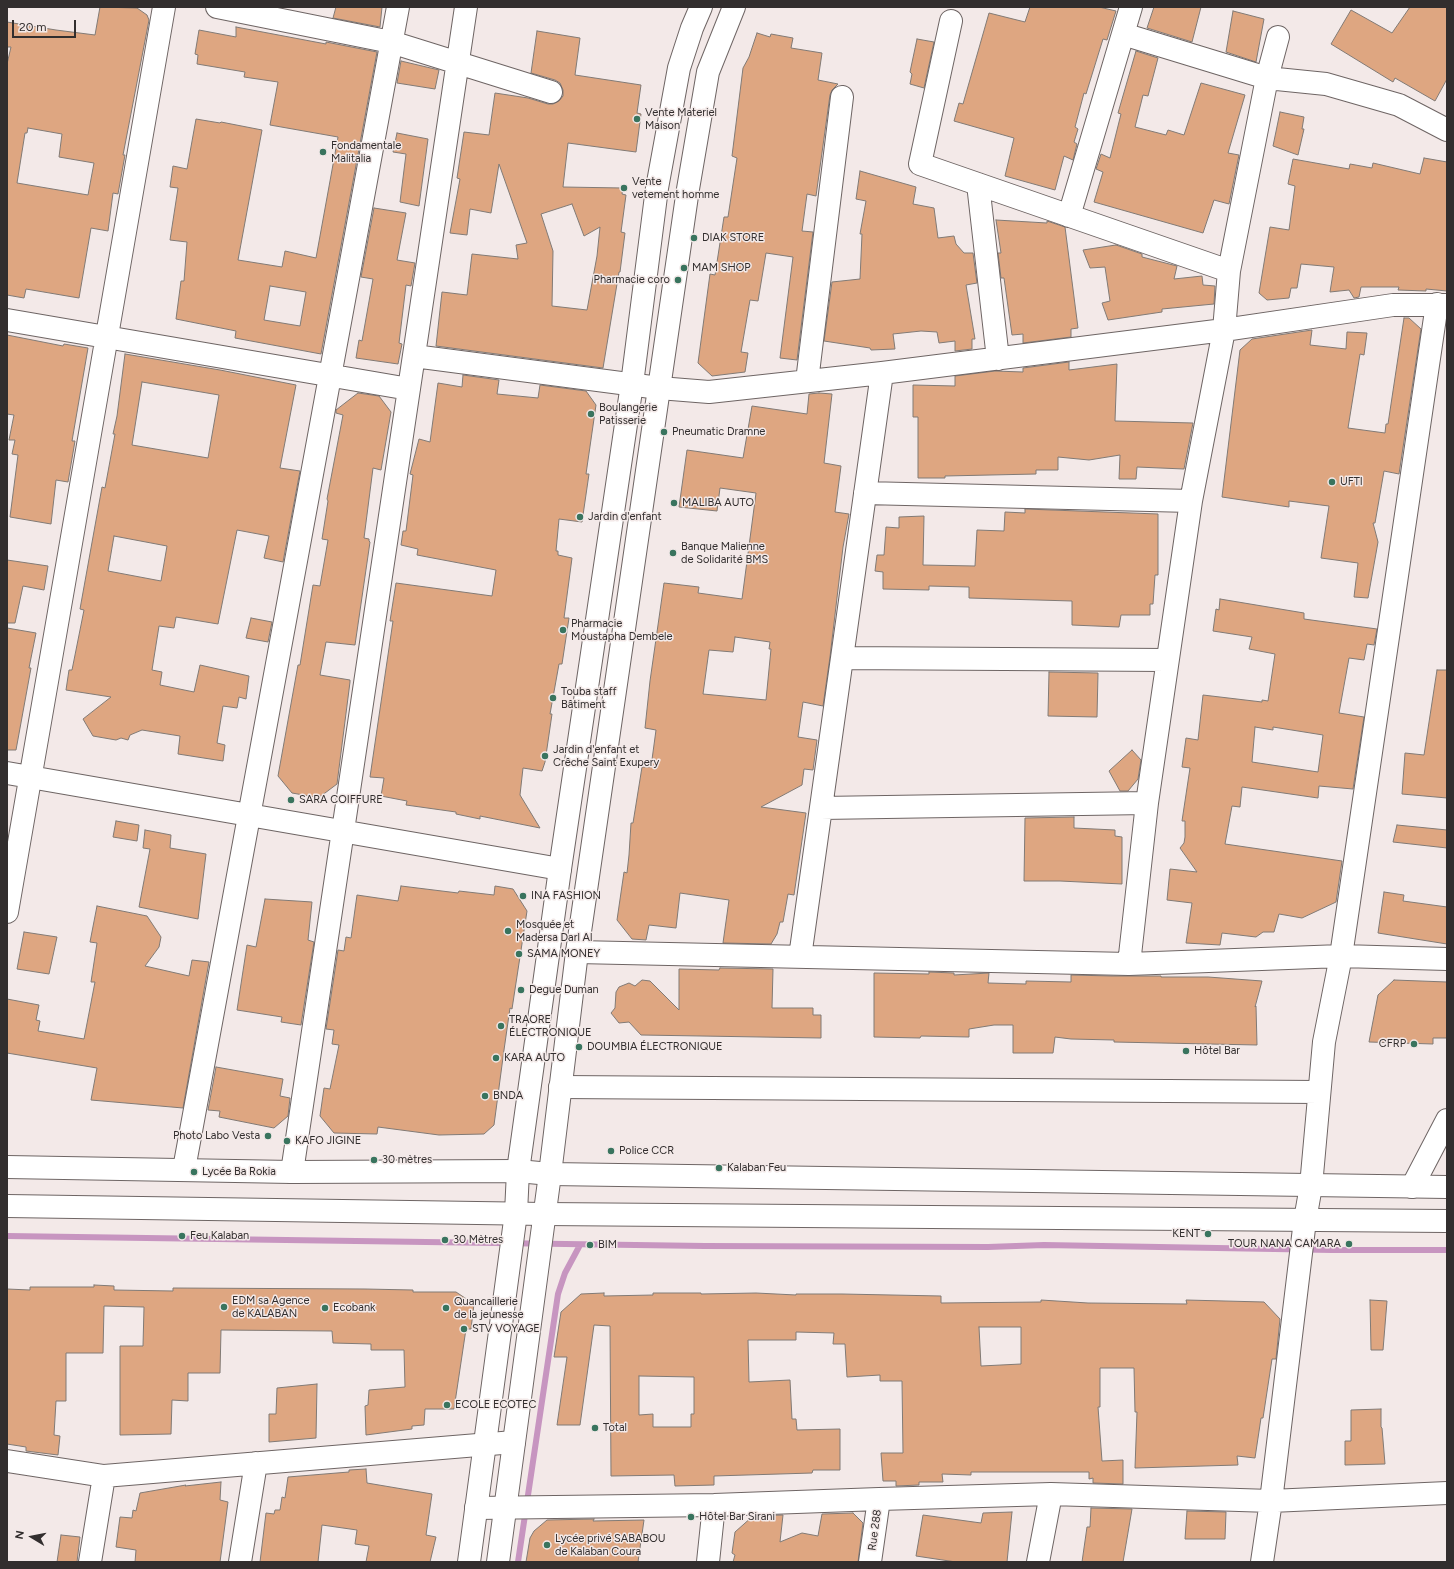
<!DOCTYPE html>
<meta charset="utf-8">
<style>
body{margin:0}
#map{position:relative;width:1454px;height:1569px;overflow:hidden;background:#f3e9e8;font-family:Figtree,sans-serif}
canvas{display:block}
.frame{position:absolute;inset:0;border:8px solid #322e2e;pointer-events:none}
.north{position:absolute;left:12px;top:1517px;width:40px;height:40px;-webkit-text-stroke:3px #f3e9e8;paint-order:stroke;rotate:280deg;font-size:11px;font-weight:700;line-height:16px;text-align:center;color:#322e2e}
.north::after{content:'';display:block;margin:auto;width:14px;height:18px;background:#322e2e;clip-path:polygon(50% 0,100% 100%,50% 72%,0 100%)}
.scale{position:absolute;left:12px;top:20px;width:64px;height:18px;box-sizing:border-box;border:2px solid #322e2e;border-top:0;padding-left:5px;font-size:12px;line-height:14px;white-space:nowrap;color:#322e2e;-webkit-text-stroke:3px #f3e9e8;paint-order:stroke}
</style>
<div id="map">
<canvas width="1454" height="1569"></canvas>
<div class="frame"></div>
<div class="north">N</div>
<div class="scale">20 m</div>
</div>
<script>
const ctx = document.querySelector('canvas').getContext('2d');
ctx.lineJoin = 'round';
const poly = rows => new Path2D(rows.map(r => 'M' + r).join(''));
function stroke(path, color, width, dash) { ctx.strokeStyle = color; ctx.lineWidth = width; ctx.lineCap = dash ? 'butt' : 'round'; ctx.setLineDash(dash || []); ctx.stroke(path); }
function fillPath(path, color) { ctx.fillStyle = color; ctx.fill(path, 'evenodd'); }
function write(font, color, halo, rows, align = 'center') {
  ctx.font = font + ' Figtree,sans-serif'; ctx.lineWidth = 3; ctx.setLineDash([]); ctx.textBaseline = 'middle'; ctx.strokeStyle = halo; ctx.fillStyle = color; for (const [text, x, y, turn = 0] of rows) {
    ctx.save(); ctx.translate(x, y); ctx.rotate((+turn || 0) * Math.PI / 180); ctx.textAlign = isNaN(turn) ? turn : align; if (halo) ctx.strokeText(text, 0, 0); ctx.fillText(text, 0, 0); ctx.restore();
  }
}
stroke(poly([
 [7,1236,705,1246,988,1247,1044,1245,1332,1250,1447,1250],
 [518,1562,558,1294,565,1273,580,1245]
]), '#c795c0', 6);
const building = poly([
 [100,7,137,8,147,15,149,20,123,155,125,155,118,194,113,193,108,231,91,228,79,298,26,289,24,298,7,295,7,64,11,47,7,47,7,22,56,30,95,35,100,7],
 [28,128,62,134,59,157,94,163,88,195,17,183,25,133,27,133,28,128],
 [336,7,382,7,380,27,333,18,336,7],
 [1030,7,1099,7,1116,11,1107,40,1103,39,1086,94,1084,93,1075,127,1078,129,1074,142,1077,144,1073,160,1064,156,1055,190,1005,176,1014,138,954,121,959,103,963,104,989,13,1025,22,1030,7],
 [1154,7,1201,7,1192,42,1147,28,1154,7],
 [1410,7,1447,7,1447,79,1435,101,1395,78,1393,82,1331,44,1351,10,1392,33,1410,7],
 [1233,11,1264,19,1256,62,1226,52,1233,11],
 [236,27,326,44,326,42,377,52,321,354,235,338,236,331,176,319,181,281,184,281,187,242,170,240,178,188,170,187,173,166,187,169,196,119,220,123,221,122,262,130,238,260,282,267,285,251,316,258,338,137,270,125,278,82,244,77,245,72,197,64,198,55,195,54,199,30,236,37,236,27],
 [270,286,306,292,300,326,264,320,270,286],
 [537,31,580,38,575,75,641,85,637,113,641,114,636,152,568,143,563,187,623,188,622,194,626,195,621,232,625,233,620,272,619,272,603,368,436,346,442,292,467,295,472,254,518,259,516,245,527,243,499,164,491,213,470,209,467,235,450,233,460,179,457,178,464,132,489,135,495,93,528,98,548,104,553,104,559,101,563,96,563,90,560,83,555,80,531,73,537,31],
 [572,204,584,236,600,227,597,256,587,310,552,306,553,251,541,214,572,204],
 [757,33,770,37,771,34,793,38,791,48,822,53,818,80,838,84,832,90,830,95,816,196,807,194,802,231,813,232,797,360,780,358,793,257,766,253,758,301,750,300,741,352,748,353,745,372,712,376,698,363,710,274,715,275,724,217,728,217,737,158,732,156,743,68,749,57,757,33],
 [917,39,934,42,924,88,910,84,912,74,910,72,917,39],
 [1136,51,1158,58,1148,96,1143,95,1135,127,1166,135,1168,130,1184,135,1201,83,1245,95,1228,153,1239,155,1229,204,1214,200,1203,233,1094,202,1103,172,1096,169,1101,154,1110,158,1121,114,1118,113,1136,51],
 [401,61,439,70,435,89,397,83,401,61],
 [1280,112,1304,117,1302,129,1304,129,1298,155,1273,146,1280,112],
 [397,133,428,139,419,206,400,202,406,154,393,152,397,133],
 [1424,158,1447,162,1447,291,1426,289,1426,291,1398,290,1399,287,1361,287,1359,297,1354,298,1349,290,1330,292,1334,267,1301,264,1297,288,1291,288,1289,298,1267,300,1259,293,1270,227,1289,230,1295,186,1288,184,1293,159,1349,169,1350,164,1372,168,1373,163,1420,174,1424,158],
 [860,171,916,187,913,204,934,208,938,238,954,236,956,244,964,253,973,253,977,283,966,285,975,339,972,339,972,349,955,351,955,341,939,343,937,332,921,331,893,334,895,349,871,350,870,348,824,341,832,282,860,279,862,234,860,234,866,201,856,199,860,171],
 [374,208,406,213,397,260,415,263,411,286,406,285,399,343,402,344,398,364,356,358,359,340,362,341,373,279,361,277,374,208],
 [996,220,1047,223,1047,221,1065,227,1078,328,1071,329,1071,337,1023,343,1023,334,1012,335,1004,278,1001,278,998,253,1001,253,996,220],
 [1116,245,1142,254,1142,257,1177,266,1174,279,1202,276,1203,285,1215,286,1214,304,1162,309,1162,312,1108,320,1102,303,1110,301,1105,267,1090,268,1083,250,1116,245],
 [1404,318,1409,318,1421,329,1399,474,1384,471,1375,523,1373,523,1378,542,1368,598,1354,597,1358,563,1321,558,1329,506,1289,501,1289,507,1222,497,1240,350,1252,339,1312,330,1310,345,1346,349,1347,332,1367,333,1364,355,1360,354,1348,428,1385,433,1386,424,1388,424,1404,318],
 [7,335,63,346,64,344,88,348,72,441,75,441,68,482,56,480,51,524,10,517,18,455,12,454,15,440,9,440,14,415,7,414,7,335],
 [125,354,220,370,296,385,280,468,300,471,283,562,264,558,269,536,237,530,218,624,176,617,174,628,159,626,152,670,162,672,160,685,194,692,200,665,249,676,246,699,239,697,237,708,223,706,217,743,225,745,223,761,178,754,180,736,142,730,130,735,128,740,121,738,116,740,93,736,83,719,111,697,66,690,69,670,72,670,84,610,80,609,102,487,105,488,115,434,113,434,117,416,125,354],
 [142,382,219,395,208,458,132,445,142,382],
 [114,536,167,546,161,581,108,571,114,536],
 [1069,362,1069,370,1117,364,1115,421,1193,423,1184,469,1137,467,1136,479,1119,479,1120,455,1089,460,1058,457,1058,470,1036,470,1036,474,945,476,945,478,918,478,918,417,913,417,913,385,955,386,955,376,995,371,1023,372,1023,368,1069,362],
 [463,375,499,380,497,394,538,398,540,385,586,391,596,405,586,474,589,474,582,522,559,519,556,551,558,551,558,555,572,558,564,618,569,618,562,664,559,664,550,714,552,714,545,762,542,771,523,768,520,795,540,828,480,816,480,819,456,814,456,812,406,805,407,801,381,796,384,778,370,777,393,621,390,621,396,583,492,596,496,570,417,555,418,549,401,545,403,531,406,531,413,475,410,474,419,439,430,442,438,383,462,387,463,375],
 [358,393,379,396,391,412,381,470,373,468,364,538,369,539,369,541,370,542,355,645,326,642,320,675,350,680,350,682,337,784,321,796,315,797,292,793,278,776,298,665,300,665,313,585,320,586,328,540,322,539,328,501,327,499,343,415,336,413,336,410,358,393],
 [819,393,832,394,824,463,841,466,835,512,849,514,843,547,830,657,823,706,803,702,798,737,817,740,813,770,804,769,802,785,761,807,806,813,794,895,788,894,783,922,780,922,777,934,771,944,723,943,729,900,680,893,676,928,649,925,646,940,632,939,617,920,624,872,627,873,629,855,631,823,633,823,642,767,651,767,656,730,645,728,650,681,664,583,699,587,698,593,742,599,756,493,720,488,717,511,679,507,687,450,743,458,752,406,807,414,809,394,819,393],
 [735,637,770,642,769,649,771,649,766,700,703,694,709,650,733,652,735,637],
 [1025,509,1158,514,1158,575,1155,575,1153,604,1150,604,1150,615,1121,615,1119,627,1072,625,1072,601,969,598,969,587,929,586,929,590,883,589,883,572,875,571,877,555,884,555,886,527,899,528,899,517,924,516,923,565,975,566,977,530,1004,531,1005,512,1025,513,1025,509],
 [7,560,48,566,44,590,23,586,15,623,7,623,7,560],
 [1220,599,1304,613,1304,619,1377,629,1374,645,1367,644,1364,660,1349,658,1339,713,1364,717,1353,789,1319,786,1318,798,1242,787,1240,807,1232,806,1225,844,1342,861,1336,902,1302,918,1279,914,1274,932,1263,932,1256,937,1222,933,1220,945,1186,943,1192,903,1167,900,1170,869,1197,872,1180,848,1184,843,1185,837,1185,821,1182,821,1190,768,1182,767,1186,738,1198,740,1203,695,1262,702,1262,700,1268,701,1275,654,1249,649,1252,637,1213,631,1216,609,1219,610,1220,599],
 [1255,727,1273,730,1273,727,1323,735,1318,772,1252,762,1255,727],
 [251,618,272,622,268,642,246,638,251,618],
 [7,628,36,633,29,668,31,668,16,750,7,750,7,628],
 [1437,670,1447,670,1447,798,1402,794,1405,753,1424,755,1437,670],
 [1049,672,1098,673,1097,717,1048,716,1049,672],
 [1132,750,1141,760,1138,779,1128,791,1120,791,1109,771,1132,750],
 [1074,817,1074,828,1115,830,1115,836,1122,837,1122,884,1060,881,1024,881,1025,818,1074,817],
 [116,821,139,825,137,841,113,837,116,821],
 [1397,825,1447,830,1447,848,1393,842,1397,825],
 [145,830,171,835,170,848,206,854,198,919,139,907,150,849,143,848,145,830],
 [401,886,458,893,459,891,494,895,495,886,513,889,527,911,512,1009,510,1008,504,1050,494,1125,484,1134,439,1135,378,1127,377,1134,334,1133,320,1116,324,1088,330,1089,339,1045,332,1044,334,1030,326,1029,338,950,344,951,346,937,351,938,357,895,398,901,401,886],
 [1384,892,1404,895,1403,901,1447,907,1447,944,1378,933,1384,892],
 [265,899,312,902,308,940,314,942,301,1025,281,1022,282,1017,237,1010,247,945,256,947,265,899],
 [97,906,147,916,161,937,159,947,145,966,189,976,192,960,209,962,183,1108,91,1100,97,1068,7,1053,7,999,39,1005,36,1020,40,1021,38,1031,84,1039,95,982,91,982,97,943,90,942,97,906],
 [24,932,57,937,49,974,17,969,24,932],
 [720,968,773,969,772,1008,813,1008,813,1015,821,1015,821,1038,641,1035,629,1022,619,1023,611,1013,615,1008,616,992,619,987,629,983,635,986,642,980,650,981,679,1010,679,969,719,970,720,968],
 [929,972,954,973,954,975,989,973,988,983,1026,984,1026,981,1071,982,1071,975,1112,976,1161,976,1161,977,1208,977,1262,981,1255,1007,1256,1006,1257,1045,1114,1042,1114,1040,1071,1039,1055,1037,1053,1053,1013,1053,1013,1025,994,1025,969,1029,969,1037,921,1036,920,1038,874,1037,874,973,929,974,929,972],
 [1394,980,1447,982,1447,1038,1433,1038,1433,1044,1369,1042,1378,995,1394,980],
 [216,1067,283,1079,280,1096,290,1098,288,1116,274,1128,219,1117,220,1111,208,1110,216,1067],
 [94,1285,114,1286,114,1290,173,1291,173,1288,365,1289,413,1290,413,1292,456,1292,474,1304,471,1329,466,1329,454,1409,425,1409,424,1425,412,1426,412,1429,366,1435,365,1406,368,1405,369,1390,405,1387,404,1350,371,1350,371,1344,333,1343,332,1331,221,1330,220,1373,188,1373,188,1401,172,1400,171,1434,120,1435,120,1346,143,1346,144,1307,104,1306,103,1353,66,1353,66,1401,56,1401,54,1435,60,1436,58,1455,26,1451,26,1447,7,1444,7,1289,30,1290,30,1287,94,1287,94,1285],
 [604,1293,604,1296,653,1295,653,1293,701,1293,701,1294,756,1293,796,1295,796,1294,842,1294,941,1296,941,1303,1041,1302,1041,1300,1088,1303,1187,1304,1186,1300,1264,1302,1280,1319,1276,1359,1272,1359,1263,1418,1261,1418,1255,1458,1237,1456,1238,1465,1135,1468,1137,1412,1135,1412,1134,1368,1100,1368,1100,1407,1098,1407,1102,1461,1123,1460,1123,1484,1093,1483,1093,1478,1089,1479,1089,1472,971,1472,971,1475,942,1474,943,1482,919,1482,919,1485,896,1486,896,1481,883,1481,881,1453,903,1453,902,1381,880,1381,880,1375,847,1377,845,1344,833,1344,834,1333,796,1332,796,1340,748,1340,749,1382,790,1380,792,1419,796,1419,797,1430,840,1429,840,1470,813,1470,812,1473,714,1476,714,1485,675,1486,674,1475,611,1476,610,1326,594,1325,580,1425,557,1425,567,1357,554,1357,561,1312,581,1294,604,1293],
 [979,1327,1021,1327,1021,1364,981,1366,979,1327],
 [639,1376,694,1377,694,1414,691,1414,691,1427,653,1427,653,1414,639,1415,639,1376],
 [1370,1300,1387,1301,1383,1350,1371,1350,1370,1300],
 [317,1384,316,1438,269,1442,269,1414,276,1414,277,1388,317,1384],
 [1381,1409,1381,1427,1382,1428,1385,1464,1345,1465,1345,1441,1351,1441,1351,1410,1381,1409],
 [366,1469,367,1483,432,1494,426,1535,436,1537,430,1562,366,1562,369,1546,355,1544,357,1530,322,1525,318,1562,260,1562,266,1513,274,1514,275,1510,280,1510,282,1497,285,1498,288,1477,349,1472,349,1470,366,1469],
 [221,1482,220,1500,228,1502,220,1562,135,1562,136,1550,116,1547,120,1517,132,1518,133,1510,136,1511,140,1493,186,1485,185,1486,221,1482],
 [1091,1508,1132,1509,1123,1562,1082,1562,1087,1527,1090,1527,1091,1508],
 [1187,1511,1226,1512,1225,1539,1185,1539,1187,1511],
 [1012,1512,1007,1562,956,1562,916,1556,923,1515,981,1523,983,1513,1012,1512],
 [853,1513,863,1523,858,1562,733,1562,735,1555,732,1553,735,1532,753,1516,783,1515,780,1542,802,1533,818,1536,822,1514,853,1513],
 [594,1519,593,1521,644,1520,638,1562,526,1562,530,1538,534,1531,547,1520,594,1519],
 [61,1535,80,1537,77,1562,57,1562,61,1535]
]);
fillPath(building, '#dea681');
stroke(building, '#817a75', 1);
const minor = poly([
 [217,7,391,42,551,92],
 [951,21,920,164,1229,271],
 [1123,34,1267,78,1326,84,1399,105,1447,130],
 [978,184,998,359],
 [1069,216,1131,7],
 [7,320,409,389],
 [414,356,659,388,709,392,882,373,1224,330,1393,305,1447,305],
 [807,381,842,97],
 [865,493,1191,501],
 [842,658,1167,660],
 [7,773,560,869],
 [821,808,1147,803],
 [7,912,164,7],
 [577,952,1129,964,1341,956,1447,959],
 [800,957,882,373],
 [1129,964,1147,803,1191,501,1224,330,1229,271,1267,78,1278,37],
 [560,1087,1319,1092],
 [184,1169,398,7],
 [292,1172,466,7],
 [1412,1187,1447,1120],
 [7,1461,104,1476,514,1442],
 [476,1508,714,1505,879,1499,1051,1494,1271,1501,1447,1493],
 [90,1562,104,1476],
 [240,1562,256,1463],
 [708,1562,714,1505],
 [870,1562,879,1499],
 [1038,1562,1051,1494],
 [1262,1562,1271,1501,1305,1220,1311,1186,1324,1042,1341,956,1437,304]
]);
const primary = poly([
 [469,1562,516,1213,518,1171,560,869,632,384,657,188,679,68,692,28,701,7],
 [498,1562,550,1174,577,952,688,189,708,72,734,7]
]);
const trunk = poly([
 [7,1167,292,1172,518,1171,550,1174,1447,1187],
 [7,1206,544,1214,1447,1221]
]);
stroke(minor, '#6e6564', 24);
stroke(primary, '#6e6564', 24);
stroke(trunk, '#6e6564', 24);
stroke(minor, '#fff', 22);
stroke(primary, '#fff', 22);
stroke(trunk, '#fff', 22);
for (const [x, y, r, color] of [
 [637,119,4,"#39745e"],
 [323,152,4,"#39745e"],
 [624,188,4,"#39745e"],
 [694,238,4,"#39745e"],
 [684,268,4,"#39745e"],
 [678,280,4,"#39745e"],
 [591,414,4,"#39745e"],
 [664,432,4,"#39745e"],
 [1332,482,4,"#39745e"],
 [674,503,4,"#39745e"],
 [580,517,4,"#39745e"],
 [673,553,4,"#39745e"],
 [563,630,4,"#39745e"],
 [553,698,4,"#39745e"],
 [545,756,4,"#39745e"],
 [291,800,4,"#39745e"],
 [523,896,4,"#39745e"],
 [508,931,4,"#39745e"],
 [519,954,4,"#39745e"],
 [521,990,4,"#39745e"],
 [501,1026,4,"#39745e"],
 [1414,1044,4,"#39745e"],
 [579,1047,4,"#39745e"],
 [1186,1051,4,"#39745e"],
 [496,1058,4,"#39745e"],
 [485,1096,4,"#39745e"],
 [268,1136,4,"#39745e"],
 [287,1141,4,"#39745e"],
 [611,1151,4,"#39745e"],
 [374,1160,4,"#39745e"],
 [719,1168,4,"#39745e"],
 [194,1172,4,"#39745e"],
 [1208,1234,4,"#39745e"],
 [182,1236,4,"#39745e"],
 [445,1240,4,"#39745e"],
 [1349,1244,4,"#39745e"],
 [590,1245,4,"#39745e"],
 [224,1307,4,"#39745e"],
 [325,1308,4,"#39745e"],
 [446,1308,4,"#39745e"],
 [464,1329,4,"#39745e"],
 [447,1405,4,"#39745e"],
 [595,1428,4,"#39745e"],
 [691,1517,4,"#39745e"],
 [547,1545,4,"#39745e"]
]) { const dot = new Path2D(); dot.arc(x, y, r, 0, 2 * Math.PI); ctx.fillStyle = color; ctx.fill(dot); stroke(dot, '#f3e9e8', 1.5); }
write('11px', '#322e2e', '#f3e9e8', [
 ["Vente Materiel",645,113],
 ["Maison",645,126],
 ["Fondamentale",331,146],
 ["Malitalia",331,159],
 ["Vente",632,182],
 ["vetement homme",632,195],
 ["DIAK STORE",702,238],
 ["MAM SHOP",692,268],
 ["Pharmacie coro",670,280,"right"],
 ["Boulangerie",599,408],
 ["Patisserie",599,421],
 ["Pneumatic Dramne",672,432],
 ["UFTI",1340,482],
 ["MALIBA AUTO",682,503],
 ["Jardin d'enfant",588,517],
 ["Banque Malienne",681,547],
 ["de Solidarité BMS",681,560],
 ["Pharmacie",571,624],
 ["Moustapha Dembele",571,637],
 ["Touba staff",561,692],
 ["Bâtiment",561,705],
 ["Jardin d'enfant et",553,750],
 ["Crêche Saint Exupery",553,763],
 ["SARA COIFFURE",299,800],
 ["INA FASHION",531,896],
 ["Mosquée et",516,925],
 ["Madersa Darl Al",516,938],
 ["SAMA MONEY",527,954],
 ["Degue Duman",529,990],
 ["TRAORE",509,1020],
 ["ÉLECTRONIQUE",509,1033],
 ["CFRP",1406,1044,"right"],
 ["DOUMBIA ÉLECTRONIQUE",587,1047],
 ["Hôtel Bar",1194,1051],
 ["KARA AUTO",504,1058],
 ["BNDA",493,1096],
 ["Photo Labo Vesta",260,1136,"right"],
 ["KAFO JIGINE",295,1141],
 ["Police CCR",619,1151],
 ["30 mètres",382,1160],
 ["Kalaban Feu",727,1168],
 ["Lycée Ba Rokia",202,1172],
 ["KENT",1200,1234,"right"],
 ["Feu Kalaban",190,1236],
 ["30 Mètres",453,1240],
 ["TOUR NANA CAMARA",1341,1244,"right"],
 ["BIM",598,1245],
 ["EDM sa Agence",232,1301],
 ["de KALABAN",232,1314],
 ["Quancaillerie",454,1302],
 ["de la jeunesse",454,1315],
 ["Ecobank",333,1308],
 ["STV VOYAGE",472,1329],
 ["ECOLE ECOTEC",455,1405],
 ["Total",603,1428],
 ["Hôtel Bar Sirani",699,1517],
 ["Lycée privé SABABOU",555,1539],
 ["de Kalaban Coura",555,1552]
], 'left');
write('11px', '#322e2e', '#f3e9e8', [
 ["Rue 288",875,1530,-82]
]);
</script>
